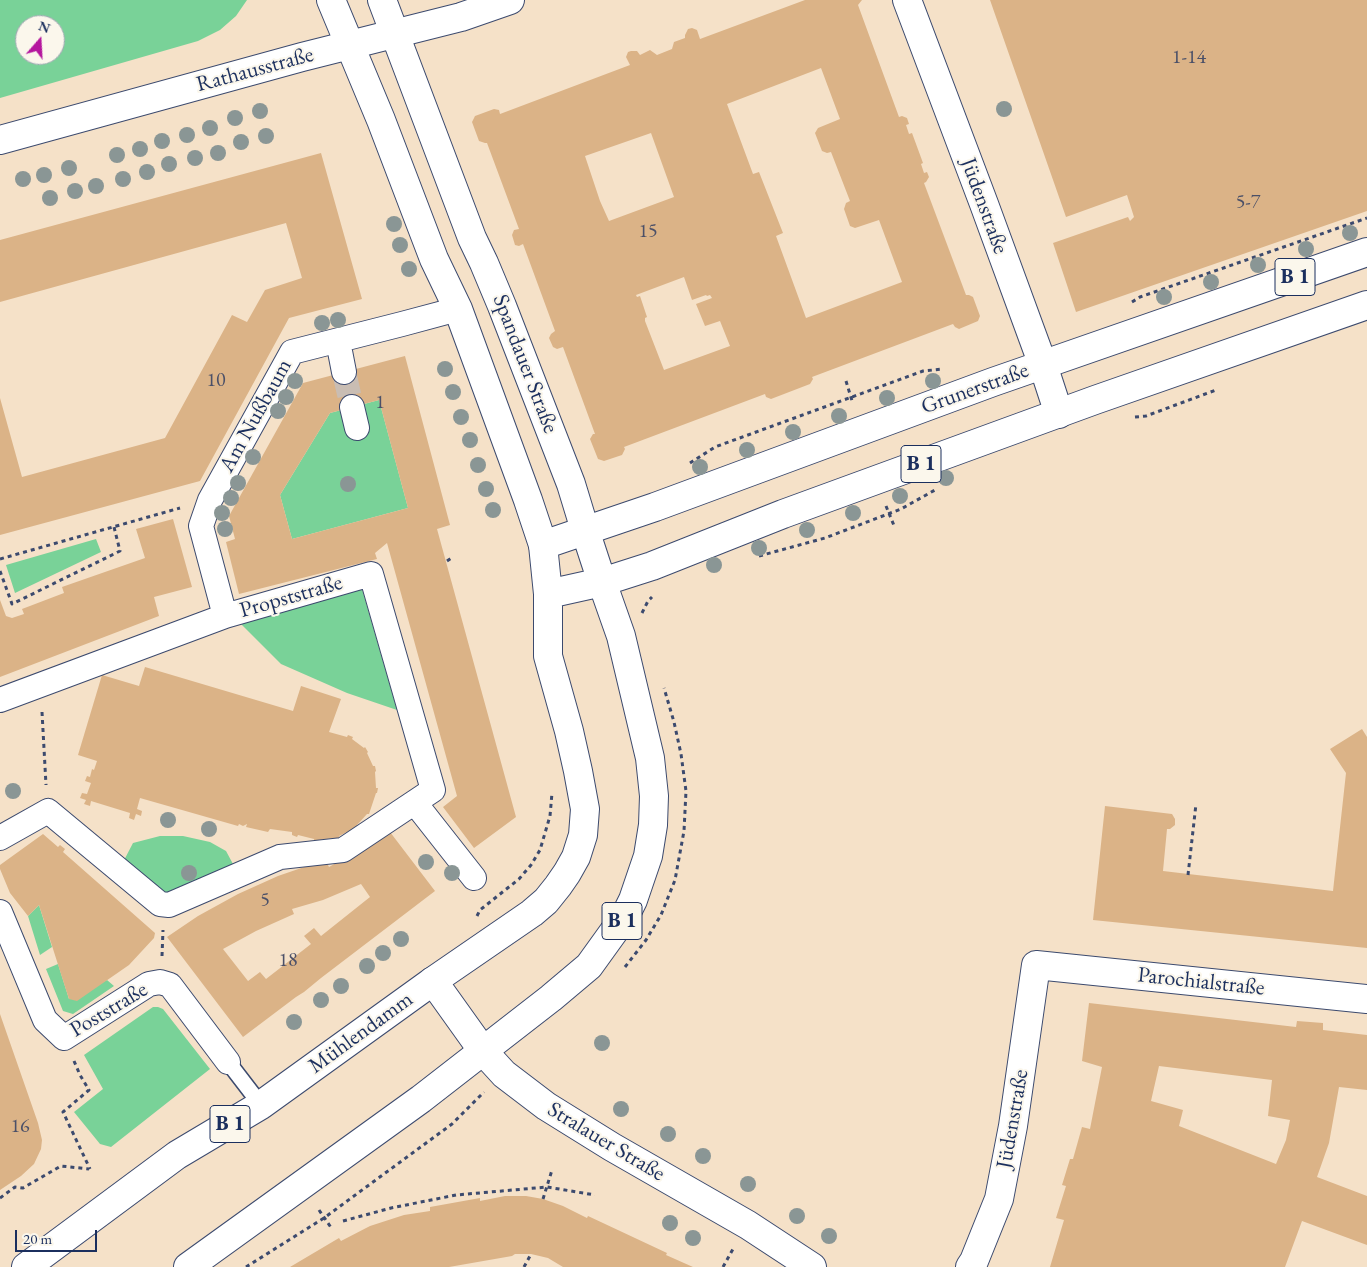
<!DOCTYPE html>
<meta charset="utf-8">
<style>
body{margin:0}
#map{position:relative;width:1367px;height:1267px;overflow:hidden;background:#f5e1c8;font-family:"EB Garamond",serif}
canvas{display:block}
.north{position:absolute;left:15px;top:15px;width:50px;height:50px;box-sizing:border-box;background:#fbf7ec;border:1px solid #a1a7b3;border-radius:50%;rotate:19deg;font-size:14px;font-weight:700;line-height:20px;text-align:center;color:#1b2f5e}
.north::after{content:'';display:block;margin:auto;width:18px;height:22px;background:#b5179e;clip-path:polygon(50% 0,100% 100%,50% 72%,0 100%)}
.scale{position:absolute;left:15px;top:1230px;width:82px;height:22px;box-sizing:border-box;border:2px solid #1b2f5e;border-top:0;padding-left:6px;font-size:15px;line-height:18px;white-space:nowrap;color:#1b2f5e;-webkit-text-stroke:4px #fbf7ec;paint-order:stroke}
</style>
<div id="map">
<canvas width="1367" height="1267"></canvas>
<div class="north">N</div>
<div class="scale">20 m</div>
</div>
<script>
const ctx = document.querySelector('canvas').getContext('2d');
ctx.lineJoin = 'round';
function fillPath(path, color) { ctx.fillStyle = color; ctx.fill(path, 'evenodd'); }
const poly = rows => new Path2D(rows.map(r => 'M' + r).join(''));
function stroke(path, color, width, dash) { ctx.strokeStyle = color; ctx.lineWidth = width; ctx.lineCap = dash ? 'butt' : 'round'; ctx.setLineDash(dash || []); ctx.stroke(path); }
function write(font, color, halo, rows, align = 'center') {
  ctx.font = font + ' "EB Garamond",serif'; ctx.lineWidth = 4; ctx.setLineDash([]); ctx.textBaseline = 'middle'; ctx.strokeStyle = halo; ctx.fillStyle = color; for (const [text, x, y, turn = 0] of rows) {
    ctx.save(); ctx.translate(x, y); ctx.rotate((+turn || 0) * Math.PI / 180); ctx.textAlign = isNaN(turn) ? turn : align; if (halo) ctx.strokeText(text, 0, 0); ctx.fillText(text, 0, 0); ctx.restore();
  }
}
fillPath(poly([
 [0,0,247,0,236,16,220,30,198,41,0,98],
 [25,25,55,25,55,55,25,55],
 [379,400,408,508,292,539,280,495,330,413],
 [96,539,101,552,15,593,6,565],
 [362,589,397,710,347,693,281,664,239,622],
 [160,836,183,836,210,842,226,851,233,864,221,878,169,901,120,868,133,843],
 [39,905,52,947,40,955,28,916],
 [58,964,69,999,107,980,114,986,73,1014,63,1011,46,969],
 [153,1007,158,1007,163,1009,210,1069,111,1147,100,1144,74,1112,103,1089,84,1055]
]), '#79d298');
fillPath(poly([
 [805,0,862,0,858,5,899,117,902,116,907,118,909,124,906,125,909,134,912,133,923,163,921,164,924,173,927,172,929,177,926,182,924,183,966,295,969,295,973,297,980,316,978,321,959,329,955,327,953,324,812,377,813,379,810,384,771,399,766,397,765,394,624,447,625,449,622,455,604,461,598,459,590,439,593,434,595,434,563,347,557,349,553,347,549,338,551,334,555,331,523,244,519,246,515,245,512,235,514,230,519,229,487,143,485,143,479,141,472,122,475,116,494,109,499,110,500,114,630,65,626,57,628,52,631,51,637,51,640,55,650,50,657,55,672,49,674,42,685,38,685,35,688,29,692,28,697,30,700,39],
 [821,68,840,119,818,128,815,133,822,151,827,153,831,152,850,201,846,203,844,209,850,226,855,228,879,220,902,282,806,318,776,236,783,233,759,172,753,174,727,104],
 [651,133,674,197,609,221,600,201,585,156],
 [684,277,692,300,706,295,707,296,710,295,712,298,696,304,705,326,720,321,730,346,664,370,645,321,645,318,647,317,640,296,637,297,636,295],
 [990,0,1367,0,1367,211,1076,312,1053,243,1128,217,1130,221,1134,217,1127,195,1066,217],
 [321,153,362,299,289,318,200,481,0,535,0,398,22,477,165,438,232,315,247,322,265,290,302,278,286,223,0,302,0,240],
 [405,356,450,525,437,529,516,817,474,848,443,807,457,796,387,543,375,553,377,559,239,594,226,542,235,539,229,516,303,383],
 [379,400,408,508,292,539,280,495,330,413],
 [173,519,192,587,154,597,159,616,0,677,0,600,6,616,12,618,24,614,22,609,64,593,62,587,145,558,136,529],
 [145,667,293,711,301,686,341,699,329,732,347,737,348,735,353,737,352,739,364,748,365,747,368,752,367,753,373,766,375,766,376,771,375,772,376,788,378,788,377,793,376,793,369,814,367,814,357,825,358,826,354,830,353,829,339,836,340,838,335,839,334,838,319,840,319,841,314,841,314,839,298,835,297,837,292,835,292,832,270,829,268,832,246,827,247,824,243,826,239,824,238,826,140,798,137,809,142,811,141,816,136,814,134,820,129,818,130,813,91,801,90,806,84,804,86,800,80,798,82,793,87,794,91,783,85,781,87,776,90,777,92,769,94,770,97,761,78,755,102,675,139,686],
 [1362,729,1367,737,1367,948,1093,920,1105,806,1172,814,1175,819,1175,825,1170,829,1167,829,1163,871,1333,891,1346,773,1330,749],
 [390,832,435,891,321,978,304,992,296,997,243,1037,167,937,198,916,238,894,278,876,310,865,324,857,329,867],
 [361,884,370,897,321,936,314,928,304,936,311,944,266,979,260,972,248,981,223,949,256,931,294,914,292,909,323,900],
 [43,834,58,847,60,845,65,849,63,852,155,933,154,938,129,965,77,1001,69,999,39,905,28,916,10,893,0,869,0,865],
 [1089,1003,1296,1027,1297,1021,1323,1023,1323,1030,1367,1035,1367,1090,1339,1087,1329,1143,1317,1177,1367,1196,1367,1245,1302,1221,1285,1267,1050,1267,1064,1220,1056,1218,1066,1186,1062,1185,1070,1159,1073,1159,1082,1127,1090,1129,1102,1067,1082,1061],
 [1159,1066,1272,1080,1268,1116,1290,1120,1286,1140,1276,1164,1179,1126,1183,1110,1151,1101],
 [0,1014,38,1123,42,1140,41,1149,34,1164,21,1176,0,1190],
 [505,1196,526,1196,543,1199,563,1206,587,1218,588,1216,667,1253,666,1255,693,1267,563,1267,548,1258,531,1254,515,1254,512,1256,449,1267,290,1267,339,1238,341,1241,370,1226,404,1215,430,1211,430,1207,480,1198,480,1201]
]), '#dbb387');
stroke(poly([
 [344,372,352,407]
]), '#c9bdb3', 24, [24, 12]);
const service = poly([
 [228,1062,261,1105]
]);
const pedestrian = poly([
 [338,341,344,372],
 [352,407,357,428],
 [225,616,201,526,210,500,292,352,402,324,458,309],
 [0,700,225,616,371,574,433,790,343,850,280,857,169,905,160,904,48,811,0,838],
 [415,803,474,878],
 [0,912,45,1020,64,1038,149,984,160,982,170,985,228,1062]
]);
const minor = poly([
 [907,0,984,204,1043,365,1059,414],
 [0,140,302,57,461,17,510,0],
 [970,1267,974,1261,999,1199,1013,1126,1036,965,1367,999]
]);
const secondary = poly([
 [331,0,381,120,434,259,458,309,528,500,543,545],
 [382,0,472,238,484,263,502,306,571,484,585,530],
 [433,981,483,1051,504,1074,546,1106,612,1147,748,1225,812,1267]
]);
const primary = poly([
 [548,594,602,582,652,566,783,514,876,480,1095,400,1367,305],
 [26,1267,177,1155,261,1105,433,981,532,913,546,901,558,886,567,873,576,857,583,835,585,809,578,771,569,731,548,656,548,594,543,545,655,507,993,382,1367,252],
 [188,1267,421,1099,551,998,589,966,625,916,633,900,648,856,653,825,654,796,650,758,621,636,602,582,585,530]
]);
stroke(service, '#3c4a6e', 18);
stroke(pedestrian, '#3c4a6e', 26);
stroke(minor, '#3c4a6e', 30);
stroke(secondary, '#3c4a6e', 30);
stroke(primary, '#3c4a6e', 30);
stroke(poly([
 [1132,302,1140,297,1367,218],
 [846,381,853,404],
 [1135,417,1146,416,1216,390],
 [690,463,715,447,923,371,943,369],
 [886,506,895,528],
 [759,556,825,538,901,509,935,490],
 [0,559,180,508],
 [447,561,453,557],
 [0,571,12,604,120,551,114,527],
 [642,613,648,601,652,597],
 [42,712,46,785],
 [1188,875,1196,804],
 [477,916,480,910,519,879,531,865,540,850,550,816,552,793],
 [162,956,163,930],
 [625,967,646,940,661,915,675,880,684,831,686,791,681,754,674,722,664,688],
 [74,1061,80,1075,89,1090,63,1112,90,1169],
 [0,1198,15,1187,23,1188,61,1166,89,1169],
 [543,1199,552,1170],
 [319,1210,332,1229],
 [343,1221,391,1208,456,1195,547,1187,595,1195],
 [246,1267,324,1218,452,1124,484,1092],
 [524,1267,531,1254],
 [723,1267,733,1249]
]), '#3c4a6e', 3, [4, 4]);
stroke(service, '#fff', 15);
stroke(pedestrian, '#fff', 24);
stroke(minor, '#fff', 28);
stroke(secondary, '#fff', 28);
stroke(primary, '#fff', 28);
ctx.fillStyle = '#8a9695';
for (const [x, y] of [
 [1004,109],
 [260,111],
 [235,118],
 [210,128],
 [187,135],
 [266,136],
 [162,141],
 [241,142],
 [140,149],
 [218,153],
 [117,155],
 [195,158],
 [169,164],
 [69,168],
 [147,172],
 [44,175],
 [23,179],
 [123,179],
 [96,186],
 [75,191],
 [50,198],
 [394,224],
 [1350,233],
 [400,245],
 [1306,249],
 [1258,265],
 [409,269],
 [1211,282],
 [1164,297],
 [338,320],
 [322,323],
 [445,369],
 [295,381],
 [933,381],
 [453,392],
 [286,397],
 [887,398],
 [278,411],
 [839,416],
 [461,417],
 [793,432],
 [470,440],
 [747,450],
 [253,457],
 [478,465],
 [700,467],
 [946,478],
 [238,483],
 [348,484],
 [486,489],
 [900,496],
 [231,498],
 [493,510],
 [222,513],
 [853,513],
 [225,529],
 [807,530],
 [759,548],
 [714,565],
 [13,791],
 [168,820],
 [209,829],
 [426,862],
 [189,873],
 [452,873],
 [401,939],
 [383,953],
 [367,966],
 [341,986],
 [321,1000],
 [294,1022],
 [602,1043],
 [621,1109],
 [668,1134],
 [703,1156],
 [748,1184],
 [797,1216],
 [670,1223],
 [829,1236],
 [693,1238]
]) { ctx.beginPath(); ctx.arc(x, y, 8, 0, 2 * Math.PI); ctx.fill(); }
write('20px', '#4b5068', null, [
 ["1-14",1189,58],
 ["5-7",1248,203],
 ["15",648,232],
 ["10",216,381],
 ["1",380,403],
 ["5",265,901],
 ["18",288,961],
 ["16",20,1127]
]);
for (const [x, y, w] of [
 [1295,277,40],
 [921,464,40],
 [622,921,40],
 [230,1124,40]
]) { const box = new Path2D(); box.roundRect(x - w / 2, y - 18.5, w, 37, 4); ctx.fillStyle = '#fbf7ec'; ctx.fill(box); stroke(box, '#1b2f5e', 1); }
write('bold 21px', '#1b2f5e', null, [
 ["B 1",1295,277],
 ["B 1",921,464],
 ["B 1",622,921],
 ["B 1",230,1124]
]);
write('22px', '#1b2f5e', '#fbf7ec', [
 ["Rathausstraße",255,70,-15],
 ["Jüdenstraße",984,206,70],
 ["Spandauer Straße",525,364,69],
 ["Grunerstraße",975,389,-20],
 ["Am Nußbaum",256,416,-61],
 ["Propststraße",291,597,-16],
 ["Parochialstraße",1201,982,6],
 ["Poststraße",109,1010,-31],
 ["Mühlendamm",361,1033,-36],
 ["Jüdenstraße",1013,1119,-80],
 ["Stralauer Straße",606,1142,31]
]);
</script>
